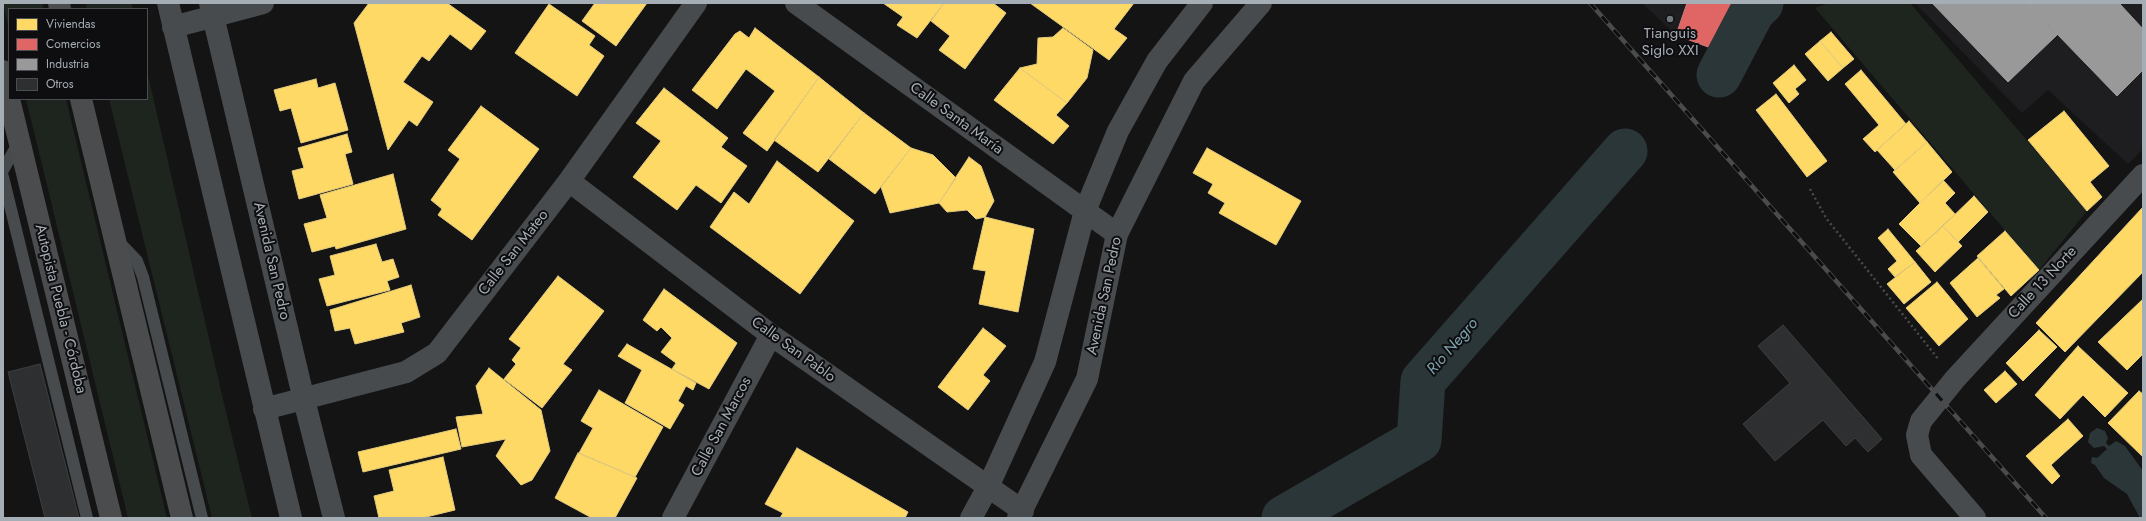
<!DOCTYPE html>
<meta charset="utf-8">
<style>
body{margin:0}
#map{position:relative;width:2146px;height:521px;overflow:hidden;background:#141414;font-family:Jost,sans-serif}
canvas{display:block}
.frame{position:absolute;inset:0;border:4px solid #a5adb5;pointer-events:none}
.legend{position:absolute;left:8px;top:8px;width:140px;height:92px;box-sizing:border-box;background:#0e0e10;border:1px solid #4a4e52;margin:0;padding:5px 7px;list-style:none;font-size:12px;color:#a5adb5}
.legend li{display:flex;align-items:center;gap:8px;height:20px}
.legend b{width:20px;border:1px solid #4a4e52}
</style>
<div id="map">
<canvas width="2146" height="521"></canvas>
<div class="frame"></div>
<ul class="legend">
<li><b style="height:11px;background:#ffd966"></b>Viviendas</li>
<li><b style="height:11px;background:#e06666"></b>Comercios</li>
<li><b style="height:11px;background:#999"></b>Industria</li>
<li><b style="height:11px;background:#2e2f30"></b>Otros</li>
</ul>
</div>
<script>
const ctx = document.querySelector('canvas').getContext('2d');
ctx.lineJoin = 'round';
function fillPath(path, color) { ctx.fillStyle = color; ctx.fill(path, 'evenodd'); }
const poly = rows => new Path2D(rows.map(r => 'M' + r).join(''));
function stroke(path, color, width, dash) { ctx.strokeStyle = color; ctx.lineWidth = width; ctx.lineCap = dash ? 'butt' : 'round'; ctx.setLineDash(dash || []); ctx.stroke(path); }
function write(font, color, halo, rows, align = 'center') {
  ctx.font = font + ' Jost,sans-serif'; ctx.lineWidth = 4; ctx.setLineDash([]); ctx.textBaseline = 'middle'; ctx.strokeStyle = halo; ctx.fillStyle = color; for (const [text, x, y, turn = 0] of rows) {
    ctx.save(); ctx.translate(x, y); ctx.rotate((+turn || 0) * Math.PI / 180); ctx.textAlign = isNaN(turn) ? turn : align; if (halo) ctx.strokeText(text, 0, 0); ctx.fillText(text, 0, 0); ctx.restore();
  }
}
fillPath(poly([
 [1642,3,1687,3,1676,35],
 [1915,3,2143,3,2143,149,2128,164,2048,90,2022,113]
]), '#1e1e20');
fillPath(poly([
 [3,3,42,3,44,9,9,9,9,29],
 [86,3,131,3,133,9,87,9],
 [1829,3,1910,3,2087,211,2039,270,1815,8],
 [147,71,226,412,252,518,212,518,109,99,147,99],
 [26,99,66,99,167,518,128,518]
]), '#1e241e');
fillPath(poly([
 [2097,428,2105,431,2108,438,2106,443,2109,446,2116,441,2125,446,2143,471,2143,518,2140,518,2127,494,2104,478,2095,465,2091,463,2092,457,2097,458,2107,449,2104,446,2094,448,2088,442,2090,433]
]), '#2b3639');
const homes = poly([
 [369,3,447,3,486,31,471,50,450,34,429,61,422,56,403,82,433,102,417,126,409,120,388,150,354,23,369,3],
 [595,3,647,3,616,46,582,21,595,3],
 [883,3,944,3,917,38,897,25,903,17,883,3],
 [944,3,993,3,1006,13,965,69,939,50,950,36,931,21,944,3],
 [1030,3,1134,3,1114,29,1127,38,1109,60,1030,3],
 [549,4,595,36,589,45,604,56,577,96,515,53,549,4],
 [755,28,819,77,767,151,743,133,775,91,746,69,717,109,692,90,735,34,740,31,749,38,755,28],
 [1063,28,1093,50,1087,78,1067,103,1020,68,1037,64,1038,38,1053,37,1063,28],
 [1831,32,1854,59,1843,68,1820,41,1831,32],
 [1820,41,1843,68,1828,81,1805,54,1820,41],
 [1794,65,1806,80,1795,89,1799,94,1789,103,1773,83,1794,65],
 [1020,68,1067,103,1056,115,1069,126,1053,144,994,100,1020,68],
 [1861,70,1906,124,1875,152,1863,139,1879,125,1845,84,1861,70],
 [819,77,864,113,818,172,774,140,819,77],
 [316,79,318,88,335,83,348,130,301,143,291,108,280,111,274,90,316,79],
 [664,88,728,138,721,147,747,166,721,203,696,185,677,210,633,177,661,141,636,123,664,88],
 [1776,94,1827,161,1807,177,1756,110,1776,94],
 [481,106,539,149,472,240,438,215,442,209,431,200,460,159,448,150,481,106],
 [2064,111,2109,166,2090,182,2102,197,2087,211,2028,140,2064,111],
 [864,113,911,148,875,194,829,159,864,113],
 [1909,121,1927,142,1895,170,1877,150,1909,121],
 [347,134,352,152,345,154,353,184,299,199,292,171,304,168,298,148,347,134],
 [1927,142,1952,172,1920,203,1893,172,1927,142],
 [911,148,933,155,956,178,939,203,890,213,881,187,911,148],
 [1207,148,1301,201,1276,245,1219,213,1225,203,1208,193,1213,184,1193,173,1207,148],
 [969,157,981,166,994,201,985,217,976,219,967,210,947,212,939,203,969,157],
 [777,161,854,221,800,294,710,227,734,192,749,204,777,161],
 [393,174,406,229,336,249,335,246,312,252,304,224,327,218,320,195,393,174],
 [1943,180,1955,193,1945,203,1955,214,1921,246,1899,224,1943,180],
 [1974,196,1988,212,1958,242,1943,226,1974,196],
 [2143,207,2143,272,2065,352,2036,323,2143,207],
 [985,217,1034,229,1018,312,979,304,986,271,973,269,985,217],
 [1943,226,1962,246,1935,272,1916,251,1943,226],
 [1888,229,1915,262,1895,277,1888,269,1897,261,1878,238,1888,229],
 [2005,231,2039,270,2011,296,1977,256,2005,231],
 [376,244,382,262,393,259,399,277,387,281,390,290,327,306,319,279,335,275,330,256,376,244],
 [1978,258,2004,289,1996,295,2000,298,1977,317,1950,283,1978,258],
 [1915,262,1931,282,1904,304,1887,284,1915,262],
 [558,276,604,311,563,364,572,370,542,408,504,379,516,364,512,360,521,348,509,339,558,276],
 [1937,282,1968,319,1939,346,1906,308,1937,282],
 [411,285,420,317,401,323,404,332,355,344,350,328,335,331,330,310,411,285],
 [664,289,737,343,709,389,672,369,676,363,661,352,672,338,661,327,657,331,643,320,664,289],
 [2143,299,2143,354,2127,370,2098,342,2143,299],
 [983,328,1006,346,983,375,990,381,968,410,938,387,983,328],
 [2039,330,2057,347,2023,381,2006,363,2039,330],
 [627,344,696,383,693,390,686,386,678,401,684,405,670,429,625,403,642,370,618,356,627,344],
 [2078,346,2128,393,2105,417,2083,395,2060,419,2035,395,2078,346],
 [489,368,541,410,550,451,532,480,521,485,496,456,506,439,462,447,456,417,483,414,476,386,489,368],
 [2005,371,2017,384,1996,403,1984,390,2005,371],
 [599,390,663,427,635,477,579,453,593,428,581,421,599,390],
 [2139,391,2143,394,2143,457,2108,423,2139,391],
 [2068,419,2083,436,2051,465,2060,476,2052,484,2026,456,2068,419],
 [456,429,461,449,363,472,358,452,456,429],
 [797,448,908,512,905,518,780,518,783,513,765,504,797,448],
 [578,453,637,478,615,518,592,518,555,498,578,453],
 [443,457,455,510,422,518,379,518,374,496,394,491,389,470,443,457]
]);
fillPath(homes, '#ffd966');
stroke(homes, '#e4cc7e', 1);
const shops = poly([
 [1687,3,1742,3,1731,34,1721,30,1716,50,1676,35,1687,3]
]);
fillPath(shops, '#e06666');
stroke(shops, '#ce7b7e', 1);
const industry = poly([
 [1932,3,2027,3,2057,35,2008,82,1932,3],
 [2027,3,2119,3,2143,29,2143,70,2117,96,2027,3]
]);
fillPath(industry, '#999');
stroke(industry, '#9d9fa1', 1);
stroke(poly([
 [1719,75,1753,10,1761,3],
 [1284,518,1419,440,1423,381,1625,151]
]), '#2b3639', 45);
const building = poly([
 [1783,325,1882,439,1868,452,1855,438,1846,446,1823,420,1775,461,1743,424,1790,383,1758,346,1783,325],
 [40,364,79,518,45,518,8,372,40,364]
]);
fillPath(building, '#2e2f30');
stroke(building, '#3c3f40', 1);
stroke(poly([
 [1810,189,1826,218,1939,360]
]), '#4a4b4e', 2.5, [2, 3]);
stroke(poly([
 [3,170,19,142],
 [3,177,87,518],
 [117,240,137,261,143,277,202,518]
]), '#484b4d', 12);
stroke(poly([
 [168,3,291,518],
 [210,3,304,400,334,518],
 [796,3,1117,234],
 [173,27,263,3],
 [569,181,771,335,1023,511],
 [264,409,406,372,437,353,569,181,696,3],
 [673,518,771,335],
 [971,518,988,487,1045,362,1085,211,1118,131,1157,61,1202,3],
 [1018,518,1087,379,1117,234,1194,81,1261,3],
 [1975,518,1921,455,1917,435,1921,421,1955,379,2143,175]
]), '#484b4d', 22);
stroke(poly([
 [59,3,60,9],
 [3,71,9,98],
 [9,99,111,518],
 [81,99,182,518]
]), '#4a4c4e', 22);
const rail = poly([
 [1590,3,2046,518]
]);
stroke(rail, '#494b4d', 4.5);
stroke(rail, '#0e0e10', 3, [9]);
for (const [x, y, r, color] of [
 [1670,19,4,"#72777d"]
]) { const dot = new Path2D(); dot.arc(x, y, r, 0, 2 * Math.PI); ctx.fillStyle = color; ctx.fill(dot); stroke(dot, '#0e0e10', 1.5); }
write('15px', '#a5adb5', '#0e0e10', [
 ["Tianguis",1670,34],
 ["Siglo XXI",1670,51]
]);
write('15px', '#a5adb5', '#0e0e10', [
 ["Calle Santa María",956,119,36],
 ["Calle San Mateo",514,253,-52],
 ["Avenida San Pedro",271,261,77],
 ["Calle 13 Norte",2043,283,-47],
 ["Avenida San Pedro",1105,296,-78],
 ["Autopista Puebla - Córdoba",60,309,76],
 ["Calle San Pablo",793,350,36],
 ["Calle San Marcos",722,427,-62]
]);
write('italic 16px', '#7ea2ae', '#0e0e10', [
 ["Río Negro",1453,347,-49]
]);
</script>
